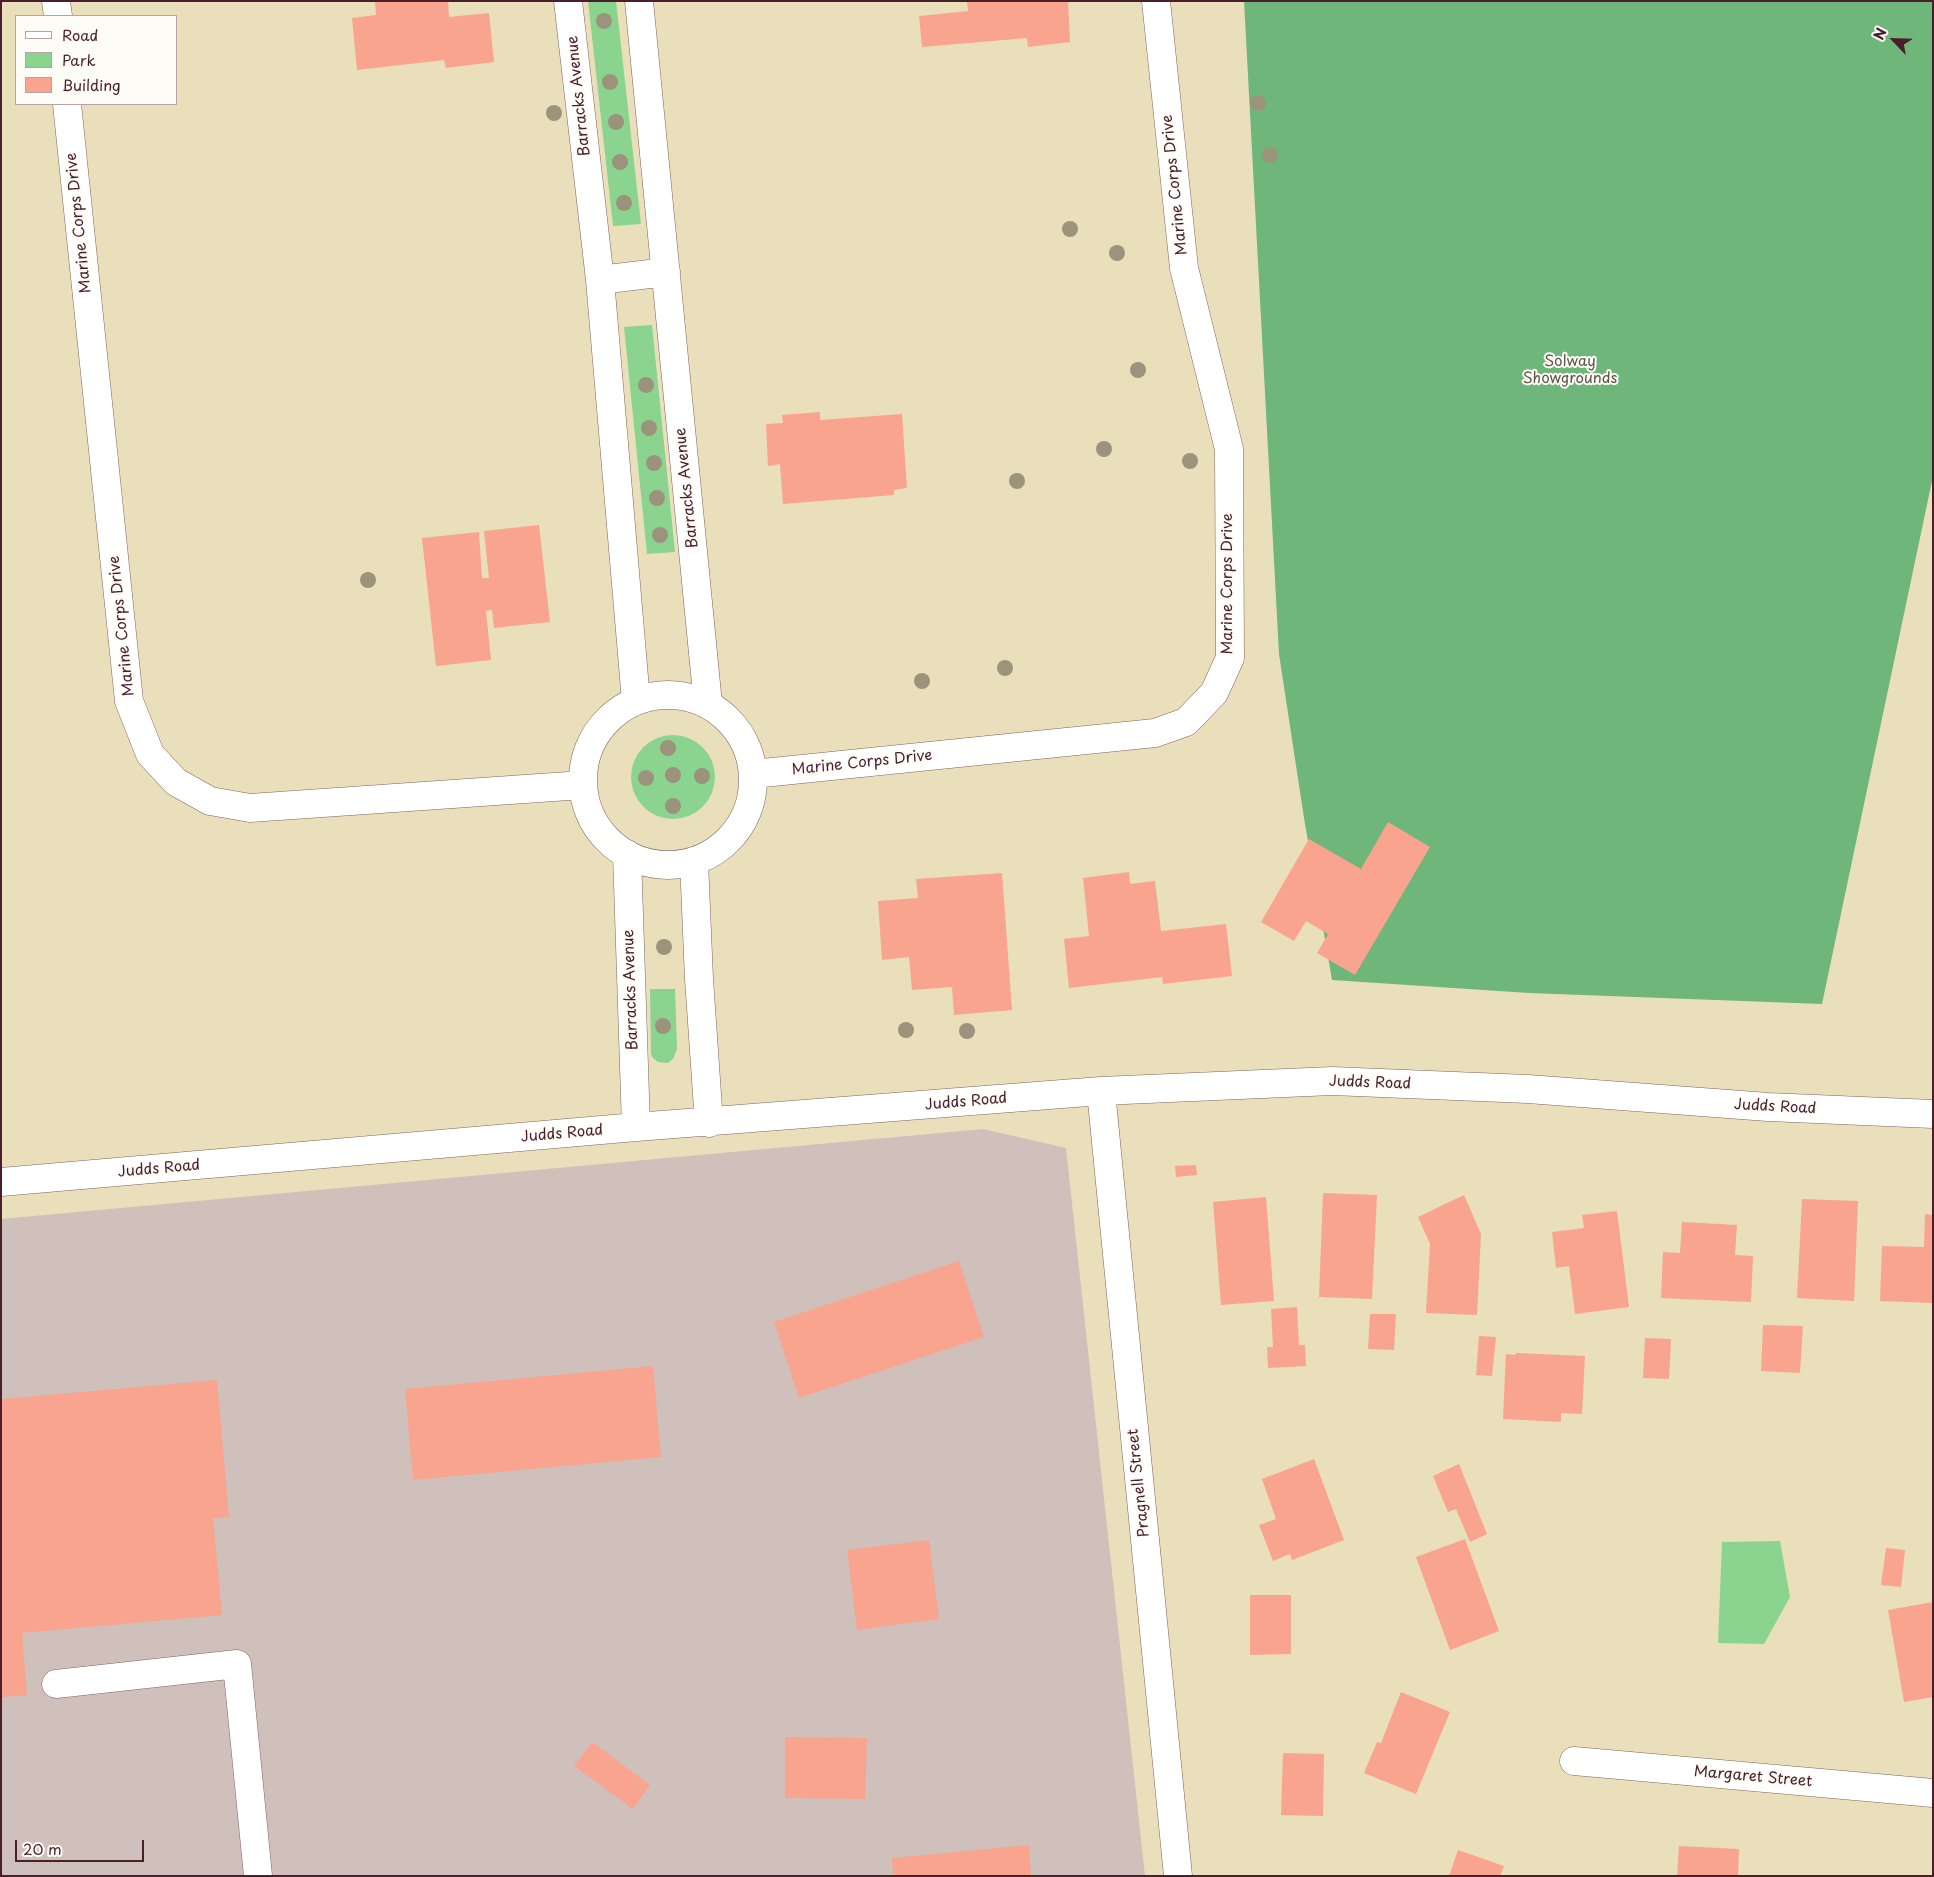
<!DOCTYPE html>
<style>
body{margin:0}
#map{position:relative;width:1934px;height:1877px;overflow:hidden;background:#eadfbb;font-family:"Playpen Sans",sans-serif}
canvas{display:block}
.frame{position:absolute;inset:0;border:2px solid #4a1f2b;pointer-events:none}
.legend{position:absolute;left:15px;top:15px;width:162px;height:90px;box-sizing:border-box;background:#fdfcf7;border:1px solid #b5a4a5;margin:0;padding:6px 9px;list-style:none;font-size:15px;color:#4a1f2b}
.legend li{display:flex;align-items:center;gap:10px;height:25px}
.legend b{width:25px;border:1px solid #b5a4a5}
.north{position:absolute;left:1869px;top:15px;width:50px;height:50px;-webkit-text-stroke:4px #fdfcf7;paint-order:stroke;rotate:294deg;font-size:14px;font-weight:700;line-height:20px;text-align:center;color:#4a1f2b}
.north::after{content:'';display:block;margin:auto;width:18px;height:22px;background:#4a1f2b;clip-path:polygon(50% 0,100% 100%,50% 72%,0 100%)}
.scale{position:absolute;left:15px;top:1840px;width:129px;height:22px;box-sizing:border-box;border:2px solid #4a1f2b;border-top:0;padding-left:6px;font-size:15px;line-height:18px;white-space:nowrap;color:#4a1f2b;-webkit-text-stroke:4px #fdfcf7;paint-order:stroke}
</style>
<div id="map">
<canvas width="1934" height="1877"></canvas>
<div class="frame"></div>
<ul class="legend">
<li><b style="height:6px;background:#fff"></b>Road</li>
<li><b style="height:14px;background:#8ad490"></b>Park</li>
<li><b style="height:14px;background:#f8a48e"></b>Building</li>
</ul>
<div class="north">N</div>
<div class="scale">20 m</div>
</div>
<script>
const ctx = document.querySelector('canvas').getContext('2d');
ctx.lineJoin = 'round';
function fillPath(path, color) { ctx.fillStyle = color; ctx.fill(path, 'evenodd'); }
const poly = rows => new Path2D(rows.map(r => 'M' + r).join(''));
function stroke(path, color, width, dash) { ctx.strokeStyle = color; ctx.lineWidth = width; ctx.lineCap = dash ? 'butt' : 'round'; ctx.setLineDash(dash || []); ctx.stroke(path); }
function write(font, color, halo, rows, align = 'center') {
  ctx.font = font + ' "Playpen Sans",sans-serif'; ctx.lineWidth = 4; ctx.setLineDash([]); ctx.textBaseline = 'middle'; ctx.strokeStyle = halo; ctx.fillStyle = color; for (const [text, x, y, turn = 0] of rows) {
    ctx.save(); ctx.translate(x, y); ctx.rotate((+turn || 0) * Math.PI / 180); ctx.textAlign = isNaN(turn) ? turn : align; if (halo) ctx.strokeText(text, 0, 0); ctx.fillText(text, 0, 0); ctx.restore();
  }
}
fillPath(poly([
 [983,1129,1066,1148,1145,1876,1,1876,1,1219]
]), '#d0c0bc');
fillPath(poly([
 [588,1,616,1,641,224,613,226],
 [652,325,675,552,647,554,624,327],
 '631 777a42 42 0 1 1 84 0a42 42 0 1 1-84 0Z',
 [650,989,675,989,677,1049,673,1059,668,1063,658,1062,653,1058,651,1054],
 [1780,1541,1790,1597,1764,1644,1718,1643,1722,1542]
]), '#8ad490');
fillPath(poly([
 [1244,1,1933,1,1933,476,1822,1004,1529,993,1332,980,1304,818,1279,654]
]), '#6fb67a');
fillPath(poly([
 [375,1,448,1,449,17,489,13,494,62,446,68,444,60,357,70,352,18,376,15],
 [967,1,1068,1,1070,42,1028,47,1027,38,922,47,919,16,968,11],
 [820,412,820,420,902,414,907,488,894,490,894,495,783,504,780,464,768,466,766,424,783,423,782,415],
 [539,525,550,622,494,628,492,610,486,611,491,660,436,666,422,538,479,532,482,578,489,578,484,531],
 [1388,822,1430,847,1355,975,1317,953,1328,934,1306,921,1294,941,1261,922,1309,839,1361,869],
 [1129,872,1130,884,1155,881,1161,931,1226,924,1232,976,1163,984,1162,977,1069,988,1064,939,1089,936,1083,878],
 [1002,873,1012,1010,954,1015,952,987,912,990,909,957,882,960,878,901,918,898,916,879],
 [1196,1165,1197,1175,1176,1177,1175,1166],
 [1323,1193,1377,1195,1372,1299,1319,1297],
 [1464,1195,1481,1234,1477,1315,1426,1313,1430,1244,1418,1217],
 [1266,1197,1274,1301,1221,1305,1213,1202],
 [1802,1199,1858,1201,1854,1301,1797,1298],
 [1617,1211,1629,1307,1575,1314,1569,1266,1556,1268,1552,1232,1584,1228,1582,1215],
 [1925,1214,1933,1215,1933,1303,1880,1301,1882,1246,1924,1247],
 [1682,1222,1737,1225,1735,1255,1753,1256,1751,1302,1661,1298,1663,1252,1680,1253],
 [959,1261,984,1337,799,1398,774,1322],
 [1297,1307,1299,1345,1305,1345,1306,1366,1268,1368,1267,1347,1273,1347,1271,1309],
 [1370,1314,1396,1314,1394,1350,1368,1349],
 [1763,1325,1803,1326,1800,1373,1761,1371],
 [1479,1336,1496,1337,1492,1376,1476,1375],
 [1645,1338,1671,1339,1669,1379,1643,1378],
 [1516,1353,1585,1356,1582,1414,1561,1413,1561,1422,1503,1419,1506,1354,1515,1355],
 [653,1366,661,1457,413,1480,405,1389],
 [217,1380,229,1517,213,1518,222,1615,22,1633,27,1695,1,1697,1,1399],
 [1314,1459,1344,1540,1292,1560,1290,1554,1273,1561,1259,1525,1276,1519,1262,1479],
 [1459,1464,1487,1534,1470,1542,1456,1509,1448,1512,1433,1476],
 [1465,1539,1499,1631,1450,1650,1416,1557],
 [929,1540,939,1619,857,1630,847,1550],
 [1886,1548,1905,1550,1901,1587,1881,1585],
 [1250,1595,1291,1595,1291,1654,1250,1655],
 [1933,1602,1933,1697,1904,1702,1888,1610],
 [1401,1692,1450,1712,1416,1794,1364,1773,1377,1742,1381,1743],
 [785,1737,867,1738,865,1799,785,1798],
 [592,1742,650,1785,633,1809,574,1766],
 [1283,1753,1324,1754,1323,1816,1281,1815],
 [1029,1845,1031,1876,893,1876,892,1858],
 [1679,1846,1739,1849,1738,1876,1677,1876],
 [1458,1850,1504,1866,1500,1876,1449,1876]
]), '#f8a48e');
const minor = poly([
 [56,1,58,16],
 [568,1,600,280,636,701],
 [639,1,708,704],
 [67,104,129,701,150,754,176,782,210,801,250,808,583,785],
 [600,280,666,272],
 '583 780a85 85 0 1 1 170 0a85 85 0 1 1-170 0Z',
 [753,774,1155,733,1186,722,1214,693,1230,658,1229,449,1184,268,1156,1],
 [627,854,636,1127],
 [694,861,699,979,709,1123],
 [1101,1091,1178,1876],
 [1,1182,636,1127,1101,1091,1332,1081,1528,1089,1768,1107,1933,1114],
 [56,1684,237,1664,258,1876],
 [1574,1761,1933,1793]
]);
stroke(minor, '#82625d', 29);
stroke(minor, '#fff', 28);
ctx.fillStyle = '#9c937c';
for (const [x, y] of [
 [604,21],
 [610,82],
 [1258,103],
 [554,113],
 [616,122],
 [1270,155],
 [620,162],
 [624,203],
 [1070,229],
 [1117,253],
 [1138,370],
 [646,385],
 [649,428],
 [1104,449],
 [1190,461],
 [654,463],
 [1017,481],
 [657,498],
 [660,535],
 [368,580],
 [1005,668],
 [922,681],
 [668,748],
 [673,775],
 [702,776],
 [646,778],
 [673,806],
 [664,947],
 [663,1026],
 [906,1030],
 [967,1031]
]) { ctx.beginPath(); ctx.arc(x, y, 8, 0, 2 * Math.PI); ctx.fill(); }
write('15px', '#4a1f2b', '#fdfcf7', [
 ["Barracks Avenue",579,96,-96],
 ["Marine Corps Drive",1175,185,-96],
 ["Marine Corps Drive",79,223,-96],
 ["Barracks Avenue",687,488,-96],
 ["Marine Corps Drive",1228,584,-90],
 ["Marine Corps Drive",122,626,-96],
 ["Marine Corps Drive",862,763,-6],
 ["Barracks Avenue",631,990,-92],
 ["Judds Road",1370,1083,2],
 ["Judds Road",966,1102,-5],
 ["Judds Road",1775,1107,3],
 ["Judds Road",562,1134,-5],
 ["Judds Road",159,1169,-5],
 ["Pragnell Street",1139,1483,-96],
 ["Margaret Street",1753,1777,5]
]);
write('15px', '#5d5549', '#fdfcf7', [
 ["Solway",1570,362],
 ["Showgrounds",1570,379]
]);
</script>
